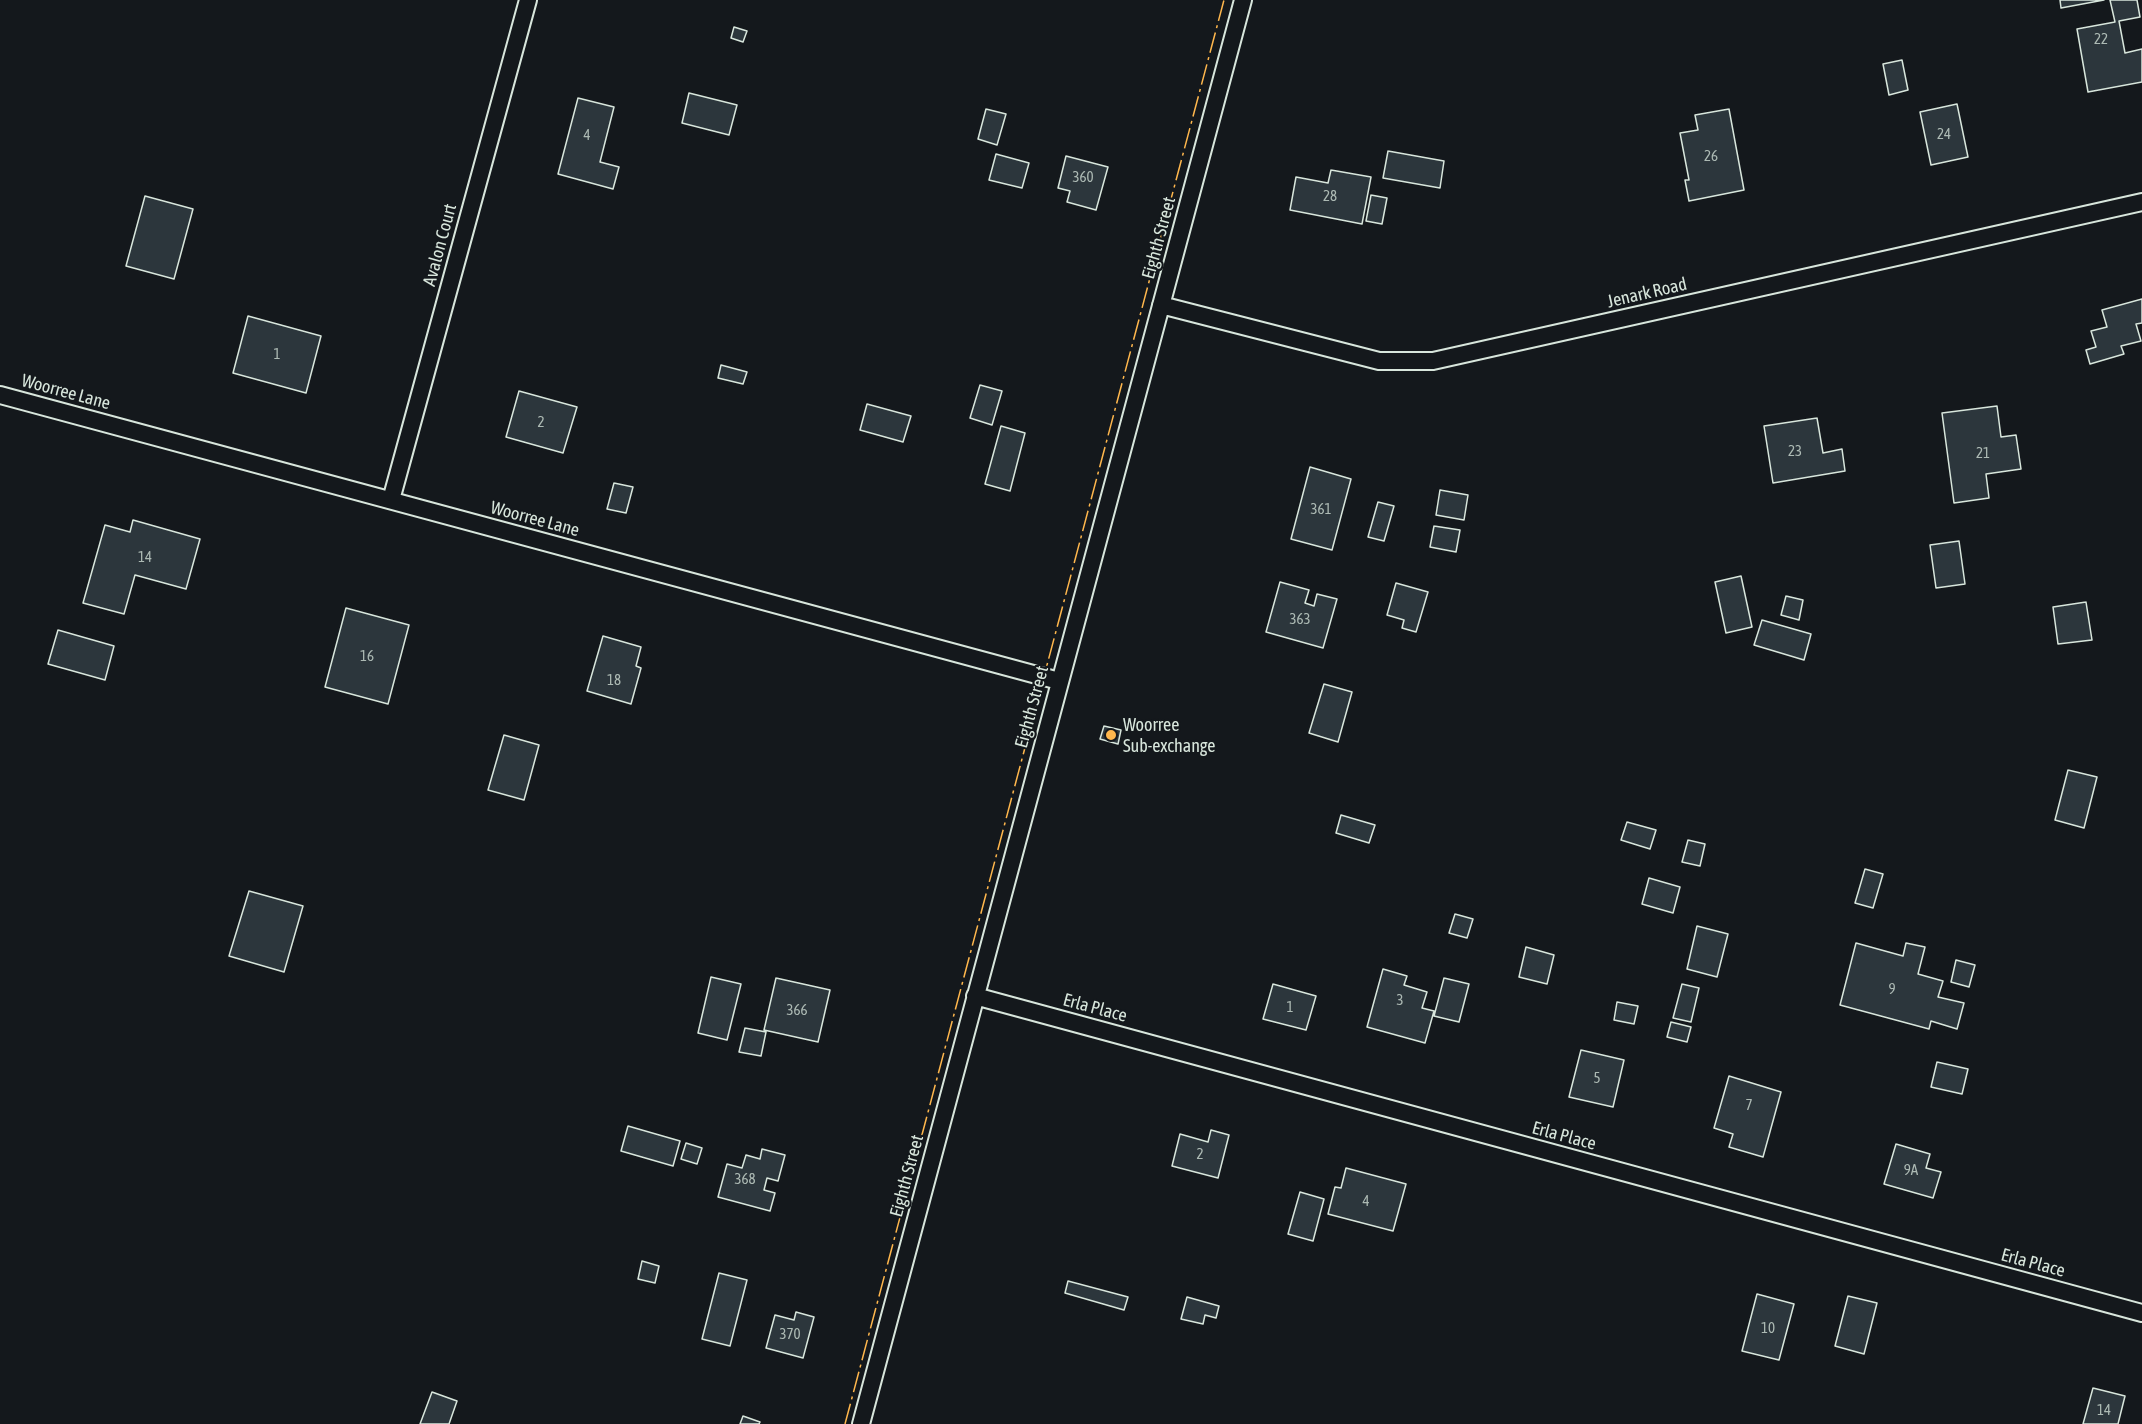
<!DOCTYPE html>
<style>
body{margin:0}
canvas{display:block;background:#14181c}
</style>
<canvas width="2142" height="1424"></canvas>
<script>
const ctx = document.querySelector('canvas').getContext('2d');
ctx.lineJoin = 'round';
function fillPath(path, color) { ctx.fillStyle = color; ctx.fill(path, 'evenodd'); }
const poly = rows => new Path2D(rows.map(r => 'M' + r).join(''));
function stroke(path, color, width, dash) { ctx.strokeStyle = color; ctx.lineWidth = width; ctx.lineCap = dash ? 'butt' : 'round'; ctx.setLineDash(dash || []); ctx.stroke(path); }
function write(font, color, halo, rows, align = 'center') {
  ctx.font = font + ' "Asap Condensed",sans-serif'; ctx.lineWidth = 4.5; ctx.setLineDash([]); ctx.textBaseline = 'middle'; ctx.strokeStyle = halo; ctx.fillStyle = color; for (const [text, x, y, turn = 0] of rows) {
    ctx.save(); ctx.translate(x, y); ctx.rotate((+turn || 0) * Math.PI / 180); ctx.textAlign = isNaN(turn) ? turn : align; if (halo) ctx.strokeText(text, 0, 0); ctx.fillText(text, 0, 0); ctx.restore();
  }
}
const building = poly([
 [2060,0,2104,0,2061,8,2060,0],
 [2110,0,2137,0,2140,17,2119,21,2125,53,2142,49,2142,82,2088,92,2077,29,2115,22,2110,0],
 [734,27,747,31,743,42,731,38,734,27],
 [1902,60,1908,90,1889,95,1883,64,1902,60],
 [689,93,737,105,729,135,682,123,689,93],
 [578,98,614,107,600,162,619,167,613,189,558,174,578,98],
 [1957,104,1968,157,1931,165,1920,112,1957,104],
 [986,109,1006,114,997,145,978,139,986,109],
 [1729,109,1744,190,1689,201,1685,180,1689,180,1680,133,1698,130,1695,115,1729,109],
 [1388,151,1444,161,1440,188,1383,178,1388,151],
 [996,154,1029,163,1022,188,989,180,996,154],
 [1066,156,1108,167,1096,210,1067,202,1070,191,1058,188,1066,156],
 [1331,170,1371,177,1362,224,1290,210,1296,177,1328,183,1331,170],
 [1371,195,1387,198,1382,224,1366,221,1371,195],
 [145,196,193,209,174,279,126,266,145,196],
 [2142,299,2142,323,2136,324,2141,341,2121,346,2124,354,2090,364,2086,350,2096,347,2091,331,2107,327,2102,310,2142,299],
 [248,316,321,336,306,393,233,373,248,316],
 [721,365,747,372,743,384,718,378,721,365],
 [980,385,1002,391,992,425,970,418,980,385],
 [519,391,577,407,563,453,506,437,519,391],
 [867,404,911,416,903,442,860,430,867,404],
 [1997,406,2001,437,2016,435,2021,469,1986,474,1989,498,1954,503,1942,413,1997,406],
 [1817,418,1823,453,1842,449,1845,471,1773,483,1764,426,1817,418],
 [1001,426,1025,433,1010,491,985,484,1001,426],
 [1310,467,1351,479,1332,550,1291,539,1310,467],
 [614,483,633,487,626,513,607,509,614,483],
 [1440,490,1468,495,1464,520,1436,515,1440,490],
 [1378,502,1394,506,1384,541,1368,537,1378,502],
 [133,520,200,539,186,589,135,575,124,614,83,603,105,525,130,532,133,520],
 [1434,526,1460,530,1456,552,1430,547,1434,526],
 [1959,541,1965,584,1936,588,1930,545,1959,541],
 [1741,576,1752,627,1726,633,1715,582,1741,576],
 [1280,582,1309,590,1305,603,1314,606,1317,594,1337,599,1323,648,1266,632,1280,582],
 [1396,583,1428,592,1416,632,1402,628,1404,620,1387,615,1396,583],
 [1786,596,1803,600,1799,620,1781,615,1786,596],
 [2086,602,2092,640,2058,644,2053,607,2086,602],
 [346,608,409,625,388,704,325,687,346,608],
 [1762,620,1811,634,1804,660,1754,645,1762,620],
 [58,630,114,646,105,680,48,664,58,630],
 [603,636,641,647,636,666,641,668,631,704,587,691,603,636],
 [1324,684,1352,692,1338,742,1309,733,1324,684],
 [1104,726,1121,730,1118,744,1100,739,1104,726],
 [504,735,539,745,524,800,488,790,504,735],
 [2068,770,2097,777,2084,828,2055,820,2068,770],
 [1341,815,1375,825,1369,843,1336,833,1341,815],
 [1627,822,1656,830,1650,849,1621,840,1627,822],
 [1688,840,1705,844,1700,866,1682,862,1688,840],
 [1865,869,1883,874,1873,908,1855,903,1865,869],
 [1649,878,1680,887,1673,913,1642,904,1649,878],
 [249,891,303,906,284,972,229,956,249,891],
 [1455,914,1473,919,1467,938,1449,933,1455,914],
 [1697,926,1728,934,1717,977,1687,969,1697,926],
 [1856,943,1903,956,1906,943,1925,947,1918,974,1943,981,1938,997,1964,1003,1957,1029,1931,1021,1929,1029,1840,1005,1856,943],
 [1526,947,1554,955,1547,984,1519,977,1526,947],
 [1956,960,1975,965,1969,987,1951,982,1956,960],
 [1383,969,1407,976,1404,985,1427,992,1422,1008,1434,1011,1425,1043,1367,1027,1383,969],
 [711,977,741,984,727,1040,698,1033,711,977],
 [776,978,830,990,818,1042,764,1030,776,978],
 [1444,978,1469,984,1459,1022,1434,1016,1444,978],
 [1273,984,1316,996,1306,1030,1263,1019,1273,984],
 [1682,984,1699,988,1691,1022,1673,1018,1682,984],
 [1617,1002,1638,1006,1634,1024,1614,1020,1617,1002],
 [1671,1022,1691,1027,1687,1042,1667,1037,1671,1022],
 [745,1028,766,1032,761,1056,739,1052,745,1028],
 [1581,1050,1624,1060,1613,1107,1569,1097,1581,1050],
 [1937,1062,1968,1069,1962,1094,1931,1087,1937,1062],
 [1729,1076,1781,1092,1763,1157,1729,1147,1733,1134,1714,1128,1729,1076],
 [628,1126,680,1141,673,1166,621,1151,628,1126],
 [1211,1130,1229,1135,1218,1178,1172,1166,1180,1134,1208,1142,1211,1130],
 [686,1143,702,1148,697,1164,681,1159,686,1143],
 [1896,1144,1930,1154,1926,1168,1941,1172,1933,1198,1884,1184,1896,1144],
 [762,1149,785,1155,778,1181,767,1178,764,1190,775,1193,770,1211,718,1197,727,1164,742,1168,746,1155,760,1159,762,1149],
 [1346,1168,1406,1184,1393,1231,1328,1214,1335,1187,1341,1188,1346,1168],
 [1300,1192,1324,1199,1313,1241,1288,1234,1300,1192],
 [642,1261,659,1266,655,1283,638,1279,642,1261],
 [719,1273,747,1280,730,1346,702,1339,719,1273],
 [1068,1281,1128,1297,1124,1310,1065,1293,1068,1281],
 [1757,1294,1794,1304,1779,1360,1742,1351,1757,1294],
 [1848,1296,1877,1303,1864,1354,1835,1346,1848,1296],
 [1187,1297,1219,1306,1216,1318,1205,1315,1203,1324,1181,1319,1187,1297],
 [796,1312,814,1317,803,1358,766,1348,775,1315,794,1320,796,1312],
 [2093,1388,2125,1396,2118,1424,2083,1424,2093,1388],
 [432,1392,457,1401,449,1424,420,1424,432,1392],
 [743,1416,760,1422,759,1424,740,1424,743,1416]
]);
fillPath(building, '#2c363c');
stroke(building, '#d8e6dc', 1.5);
const street = poly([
 [1161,305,1379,361,1433,361,2142,202],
 [0,395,1059,681],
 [391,500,528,0],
 [975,996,2142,1313],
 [861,1424,1243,0]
]);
stroke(street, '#d8e6dc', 20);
stroke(street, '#14181c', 16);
stroke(poly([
 [845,1424,1224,0]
]), '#ffb74d', 1.5, [21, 4.5, 3, 4.5]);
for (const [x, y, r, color] of [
 [1111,735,6,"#ffb74d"]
]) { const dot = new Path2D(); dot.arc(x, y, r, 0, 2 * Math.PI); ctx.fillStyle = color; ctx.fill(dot); stroke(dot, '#14181c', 2); }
write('15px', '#adbab4', null, [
 ["22",2101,39],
 ["24",1944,134],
 ["4",587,135],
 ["26",1711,156],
 ["360",1083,177],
 ["28",1330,196],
 ["1",277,354],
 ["2",541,422],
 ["23",1795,451],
 ["21",1983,453],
 ["361",1321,509],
 ["14",145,557],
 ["363",1300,619],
 ["16",367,656],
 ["18",614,680],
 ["9",1892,989],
 ["3",1400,1000],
 ["1",1290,1007],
 ["366",797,1010],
 ["5",1597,1078],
 ["7",1749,1105],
 ["2",1200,1154],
 ["9A",1911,1170],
 ["368",745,1179],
 ["4",1366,1201],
 ["10",1768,1328],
 ["370",790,1334],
 ["14",2104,1410]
]);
write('18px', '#d8e6dc', '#14181c', [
 ["Eighth Street",1159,238,-75],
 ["Avalon Court",440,245,-75],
 ["Jenark Road",1647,293,-13],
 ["Woorree Lane",66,392,15],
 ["Woorree Lane",535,519,15],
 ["Eighth Street",1032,707,-75],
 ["Erla Place",1095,1008,15],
 ["Erla Place",1564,1136,15],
 ["Eighth Street",907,1176,-75],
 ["Erla Place",2033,1263,15]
]);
write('18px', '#d8e6dc', '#14181c', [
 ["Woorree",1123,725],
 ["Sub-exchange",1123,746]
], 'left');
</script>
